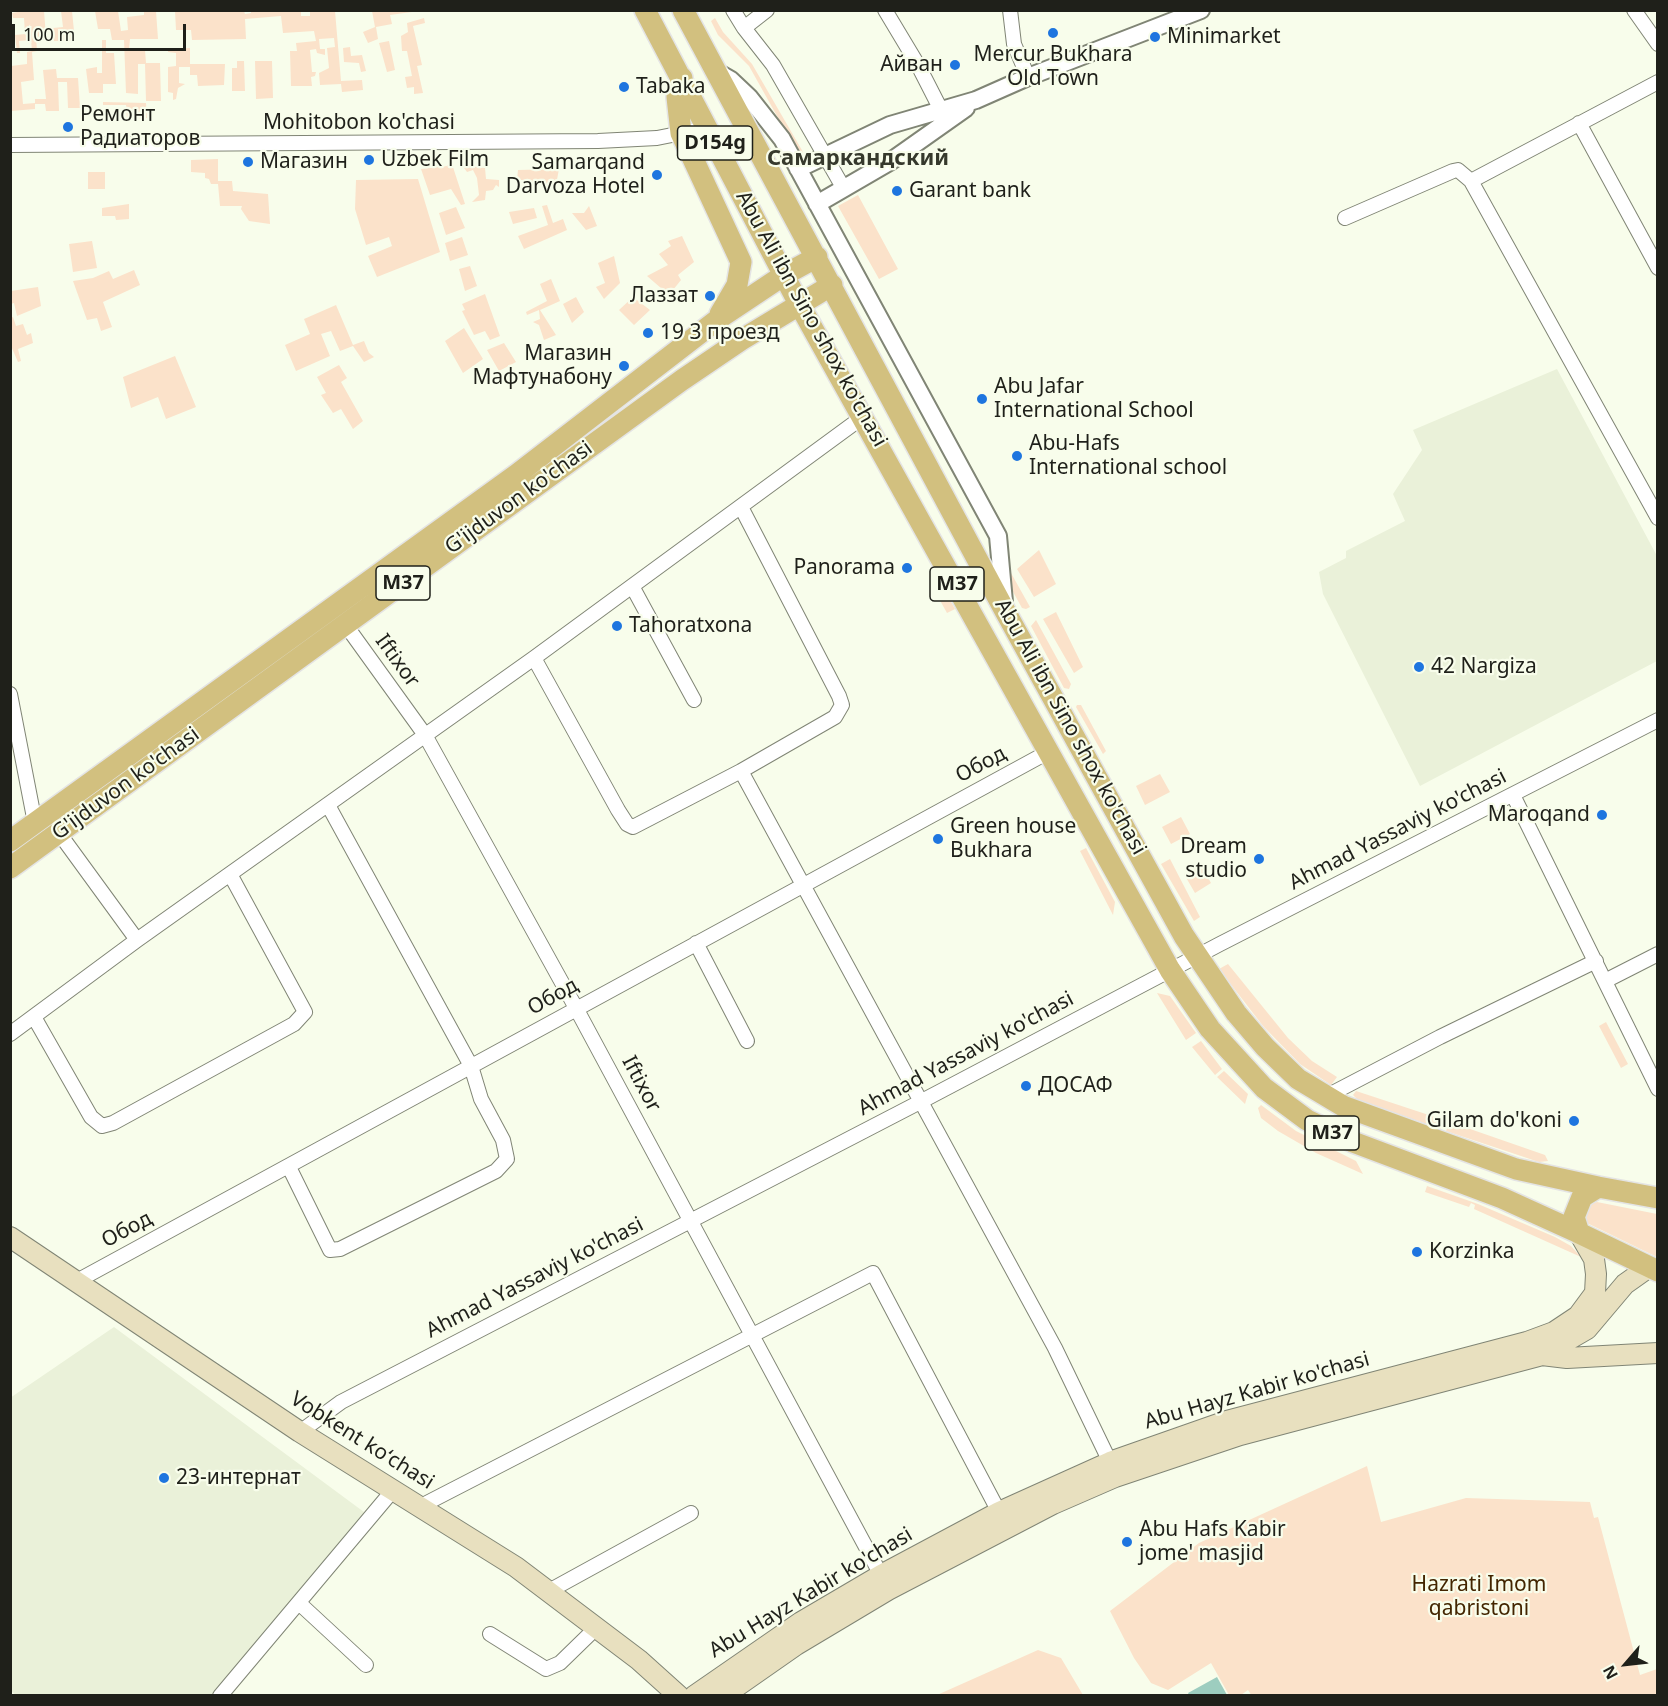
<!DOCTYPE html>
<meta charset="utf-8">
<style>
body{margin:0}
#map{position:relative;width:1668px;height:1706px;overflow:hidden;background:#f8fdeb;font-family:"Noto Sans",sans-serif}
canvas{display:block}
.frame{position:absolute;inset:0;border:12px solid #1f201a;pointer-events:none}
.north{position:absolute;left:1596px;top:1634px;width:60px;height:60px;-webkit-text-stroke:4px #f8fdeb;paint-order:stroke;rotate:242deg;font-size:16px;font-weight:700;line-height:24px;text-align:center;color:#1f201a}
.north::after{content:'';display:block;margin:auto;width:21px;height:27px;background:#1f201a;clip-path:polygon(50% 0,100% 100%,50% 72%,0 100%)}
.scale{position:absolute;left:12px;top:24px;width:174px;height:27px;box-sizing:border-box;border:3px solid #1f201a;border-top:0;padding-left:8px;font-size:18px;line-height:21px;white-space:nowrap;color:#1f201a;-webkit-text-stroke:4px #f8fdeb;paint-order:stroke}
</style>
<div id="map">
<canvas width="1668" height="1706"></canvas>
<div class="frame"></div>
<div class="north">N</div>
<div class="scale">100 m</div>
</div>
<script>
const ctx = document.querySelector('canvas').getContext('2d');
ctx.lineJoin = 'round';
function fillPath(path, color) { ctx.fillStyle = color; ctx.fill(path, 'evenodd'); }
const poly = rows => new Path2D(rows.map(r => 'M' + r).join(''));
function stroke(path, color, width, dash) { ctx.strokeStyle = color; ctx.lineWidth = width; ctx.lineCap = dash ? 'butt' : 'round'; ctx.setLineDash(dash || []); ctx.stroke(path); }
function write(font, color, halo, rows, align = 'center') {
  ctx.font = font + ' "Noto Sans",sans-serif'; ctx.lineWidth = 4.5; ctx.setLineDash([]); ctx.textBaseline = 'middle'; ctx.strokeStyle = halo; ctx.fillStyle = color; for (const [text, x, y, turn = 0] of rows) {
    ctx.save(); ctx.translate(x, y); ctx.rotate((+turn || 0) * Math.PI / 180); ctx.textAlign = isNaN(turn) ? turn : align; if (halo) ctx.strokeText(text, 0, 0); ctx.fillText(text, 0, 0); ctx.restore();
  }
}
fillPath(poly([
 [1557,369,1657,556,1657,661,1420,786,1323,594,1319,572,1346,558,1346,551,1405,521,1393,494,1422,450,1413,430],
 [114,1327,368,1515,216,1695,16,1695,10,1690,10,1398]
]), '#eaf1d9');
fillPath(poly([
 [23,11,44,11,46,36,36,37,37,51,32,52,34,80,21,82,23,104,35,103,35,99,46,99,43,70,56,69,57,78,78,78,80,108,68,108,67,82,58,82,59,111,46,111,45,104,35,104,35,109,11,111,11,66,27,64,27,52,32,51,31,40,19,41,20,53,17,53,15,35,25,34,24,18,13,18,12,13],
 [61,11,72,11,75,41,54,41,53,28,63,27],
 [95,11,118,11,121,31,128,30,127,17,144,15,144,11,156,11,158,39,130,39,129,49,145,50,146,63,160,63,161,101,146,101,145,64,138,64,138,94,126,93,124,40,112,40,110,29,98,29],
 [244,11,245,14,251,13,251,11,301,11,301,16,310,16,310,11,335,11,341,81,362,80,363,90,342,92,341,84,320,85,319,73,329,68,327,48,335,47,334,38,319,39,320,49,325,49,325,55,317,53,316,49,310,50,312,72,316,72,315,76,311,77,312,86,291,86,290,51,297,51,296,43,316,41,314,31,283,33,281,16,245,19,246,39,192,40,191,30,176,30,175,11],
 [372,11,419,10,419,11,390,15,392,24,376,27,378,39,368,43,363,32,375,27],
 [424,18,425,23,413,26,422,65,417,66,423,93,414,94,414,87,407,88,405,77,412,76,407,51,402,51,401,36,408,32,407,23],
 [715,18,723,32,752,64,803,152,800,157,749,66,718,35,711,21],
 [102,40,106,40,106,53,114,53,116,84,103,84,103,93,89,93,86,69,97,67,97,73,102,73],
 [389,41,395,70,387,72,379,43],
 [350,47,351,56,362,55,366,71,361,72,359,63,344,62,343,48],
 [190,48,190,64,225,64,224,85,198,86,197,75,190,75,190,67,179,67,179,83,185,84,178,88,176,99,173,100,173,93,168,92,168,67,176,66,176,53,168,52,168,49],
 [237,61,244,61,245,91,232,91,232,68,237,68],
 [255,61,272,61,273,98,256,99],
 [103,102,146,103,147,118,127,119,126,105,103,105],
 [218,159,218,181,232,181,233,191,268,194,270,224,249,221,241,209,242,206,220,206,218,184,211,184,209,179,205,178,205,173,191,172,191,160],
 [451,161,465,204,461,205,451,189,430,195,421,169,447,166],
 [462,165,485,168,486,179,499,180,499,187,496,185,493,190,486,191,485,200,472,202,479,195,477,178,473,170,467,172],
 [559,169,556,185,524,185,524,180,517,180,518,170],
 [88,172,105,172,105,189,88,189],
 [418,179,440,252,377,277,368,256,392,246,389,237,366,245,355,209,356,180],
 [858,195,898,269,879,279,838,206],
 [129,204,129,219,116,220,115,216,102,216,102,208],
 [547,205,553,223,563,219,567,230,524,249,518,236,548,225,542,206],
 [589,206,597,226,586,230,572,213,584,213],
 [456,207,465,228,446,235,439,213],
 [534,208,537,218,513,224,509,212],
 [682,236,694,262,678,275,681,280,669,295,647,276,668,265,659,254,671,246,668,241],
 [462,237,468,255,450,261,445,243],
 [92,241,97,268,73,272,69,244],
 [614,256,620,283,604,299,596,287,605,283,598,263],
 [470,266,477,286,465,291,459,269],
 [134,270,140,285,103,302,112,327,101,331,97,318,87,320,73,281,93,278,109,271,113,279],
 [551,279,560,301,540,310,556,335,544,340,539,325,533,322,540,319,539,310,527,315,526,312,547,301,540,284],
 [38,287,41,306,17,316,14,303,11,304,11,291],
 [485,294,500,336,490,340,485,331,474,335,462,311,465,310,462,304],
 [576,297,584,312,572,323,563,304],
 [633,297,650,310,634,325,619,310],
 [336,305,353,345,364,341,369,353,374,357,364,362,353,346,340,351,331,331,321,334,330,356,296,371,285,345,310,334,304,319],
 [13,317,16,326,23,324,27,335,31,333,33,343,18,349,21,361,18,362,11,346,11,318],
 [464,328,483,359,463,373,445,341],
 [504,343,516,362,499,371,487,350],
 [175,356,196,407,166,419,158,397,131,408,123,377],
 [339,365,347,378,341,382,363,421,353,429,341,409,333,413,321,395,326,393,317,377],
 [1039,550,1056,584,1034,597,1017,569],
 [1011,573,1030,607,1026,609,1022,608,1007,581,1007,576],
 [940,582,955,609,947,613,932,586],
 [1056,612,1083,667,1074,673,1043,619],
 [1036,620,1071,684,1069,689,1064,688,1031,626],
 [1077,705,1081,705,1106,751,1103,754,1076,707],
 [1160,774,1170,792,1145,805,1136,786],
 [1181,817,1190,834,1171,844,1162,827],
 [1086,848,1115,902,1113,915,1080,851],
 [1170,859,1200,917,1194,921,1161,864],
 [1201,865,1211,883,1195,893,1184,874],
 [1228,964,1288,1038,1312,1061,1337,1077,1331,1085,1300,1064,1263,1026,1219,969],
 [1157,993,1170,996,1196,1033,1186,1040],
 [1606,1022,1628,1064,1621,1068,1599,1026],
 [1201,1041,1222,1069,1215,1075,1192,1047],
 [1224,1071,1248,1094,1245,1104,1217,1077],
 [1356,1091,1444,1120,1441,1129,1358,1100,1353,1095],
 [1261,1105,1296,1131,1356,1161,1363,1174,1316,1153,1278,1131,1261,1118,1258,1108],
 [1450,1122,1545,1155,1548,1161,1539,1162,1446,1131],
 [1427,1186,1478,1204,1555,1237,1571,1246,1581,1257,1474,1209,1475,1205,1471,1203,1469,1207,1425,1192],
 [1597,1202,1657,1214,1657,1257,1587,1223,1584,1215,1589,1205],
 [1367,1466,1381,1522,1466,1498,1590,1502,1594,1518,1598,1517,1640,1675,1657,1669,1657,1695,1252,1696,1248,1690,1241,1695,1229,1695,1211,1663,1168,1690,1151,1683,1134,1658,1110,1611,1199,1543],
 [1038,1650,1061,1658,1083,1695,937,1695]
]), '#fbe2ca');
fillPath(poly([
 [1217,1677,1227,1695,1189,1695,1188,1693]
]), '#9dcdbf');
const minor = poly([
 [733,10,744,28],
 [767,10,744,28,773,65,844,189],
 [885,10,918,65,941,110],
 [1010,10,1014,44,1028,77],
 [1634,10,1658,44],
 [1579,123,1658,268],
 [10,145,598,141,657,138,707,128],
 [1471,181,1658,82],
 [1345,218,1453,171,1458,170,1471,181,1658,518],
 [632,586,694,700],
 [345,624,425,735,576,1008,881,1575],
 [534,658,618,810,627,824,633,827,741,771,835,717,842,705,839,696,741,507],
 [10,694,35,823],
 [741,771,1055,1348,1110,1462],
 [1513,795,1658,1089],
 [59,833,137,940],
 [696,943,747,1041],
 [1605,981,1658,954],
 [34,1017,91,1117,102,1126,113,1123,294,1024,305,1012,230,874],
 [10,1034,137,940,534,658,864,416],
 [1325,1097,1440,1037,1596,961],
 [289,1167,330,1250,340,1249,496,1171,507,1159,503,1140,481,1099,471,1066,328,805],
 [77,1281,1050,751],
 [300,1432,341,1402,920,1102,1220,944,1658,720],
 [421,1506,873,1273,999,1512],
 [549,1591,691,1513],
 [299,1603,366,1665],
 [490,1634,546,1669,560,1663,597,1627],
 [220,1696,394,1489]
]);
const tertiary = poly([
 [717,72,731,80,749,97,782,139,998,536,1004,602],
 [798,169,890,125,976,100,1028,77,1201,10],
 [817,204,891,161,966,108]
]);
const secondary = poly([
 [10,1237,300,1432,516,1567,639,1660,679,1696],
 [1542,1355,1567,1358,1658,1353],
 [694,1696,801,1622,881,1575,999,1512,1110,1462,1227,1421,1527,1342,1554,1332,1578,1316,1595,1293,1596,1274,1594,1259,1579,1233],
 [723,1696,796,1645,888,1590,1053,1504,1115,1477,1240,1435,1542,1355,1587,1329,1625,1284,1649,1267]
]);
const primary = poly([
 [645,10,799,304,1170,970,1210,1029,1264,1088,1307,1120,1353,1142,1502,1198,1579,1233],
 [683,10,1005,611,1184,936,1236,1013,1265,1047,1298,1079,1343,1106,1516,1169,1598,1187],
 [682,78,677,97,681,133,741,262,737,285,720,314],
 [10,841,516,475,721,317,784,275,817,257],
 [10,868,682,380,741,340,832,285],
 [1658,1198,1598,1187,1582,1197,1574,1217,1579,1233,1658,1271]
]);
stroke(minor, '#808575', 16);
stroke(tertiary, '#808575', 20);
stroke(secondary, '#808575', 22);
stroke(primary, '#e4e4e4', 24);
stroke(minor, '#fff', 14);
stroke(tertiary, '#fff', 16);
stroke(secondary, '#e8e0bf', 20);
stroke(primary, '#d2c07f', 21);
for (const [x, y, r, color] of [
 [1053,33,6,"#1e75df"],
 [1155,37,6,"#1e75df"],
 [955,65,6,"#1e75df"],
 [624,87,6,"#1e75df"],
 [68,127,6,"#1e75df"],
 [369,160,6,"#1e75df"],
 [248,162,6,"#1e75df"],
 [657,175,6,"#1e75df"],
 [897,191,6,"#1e75df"],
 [710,296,6,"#1e75df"],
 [648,333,6,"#1e75df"],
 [624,366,6,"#1e75df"],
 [982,399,6,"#1e75df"],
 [1017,456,6,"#1e75df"],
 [907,568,6,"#1e75df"],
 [617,626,6,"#1e75df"],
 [1419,667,6,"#1e75df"],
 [1602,815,6,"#1e75df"],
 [938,839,6,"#1e75df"],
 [1259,859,6,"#1e75df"],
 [1026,1086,6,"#1e75df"],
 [1574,1121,6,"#1e75df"],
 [1417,1252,6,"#1e75df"],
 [164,1478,6,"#1e75df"],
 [1127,1542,6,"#1e75df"]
]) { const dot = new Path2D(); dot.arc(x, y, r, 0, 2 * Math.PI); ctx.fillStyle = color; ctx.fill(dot); stroke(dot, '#f8fdeb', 2); }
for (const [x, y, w] of [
 [715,143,75],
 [403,583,54],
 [957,584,54],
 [1332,1133,54]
]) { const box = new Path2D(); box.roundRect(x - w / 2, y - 17, w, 34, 4.5); ctx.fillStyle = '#f8fdeb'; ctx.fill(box); stroke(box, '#1f201a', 1.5); }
write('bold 20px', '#1f201a', null, [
 ["D154g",715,143],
 ["M37",403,583],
 ["M37",957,584],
 ["M37",1332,1133]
]);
write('21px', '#1f201a', '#f8fdeb', [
 ["Minimarket",1167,37],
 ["Mercur Bukhara",1053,55,"center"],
 ["Old Town",1053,79,"center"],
 ["Айван",943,65,"right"],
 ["Tabaka",636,87],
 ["Ремонт",80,115],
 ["Радиаторов",80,139],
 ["Uzbek Film",381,160],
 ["Магазин",260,162],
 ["Samarqand",645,163,"right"],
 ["Darvoza Hotel",645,187,"right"],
 ["Garant bank",909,191],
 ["Лаззат",698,296,"right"],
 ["19 3 проезд",660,333],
 ["Магазин",612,354,"right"],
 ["Мафтунабону",612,378,"right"],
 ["Abu Jafar",994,387],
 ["International School",994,411],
 ["Abu-Hafs",1029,444],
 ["International school",1029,468],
 ["Panorama",895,568,"right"],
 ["Tahoratxona",629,626],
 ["42 Nargiza",1431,667],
 ["Maroqand",1590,815,"right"],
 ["Green house",950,827],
 ["Bukhara",950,851],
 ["Dream",1247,847,"right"],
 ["studio",1247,871,"right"],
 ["ДОСАФ",1038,1086],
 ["Gilam do'koni",1562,1121,"right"],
 ["Korzinka",1429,1252],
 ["23-интернат",176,1478],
 ["Abu Hafs Kabir",1139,1530],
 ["jome' masjid",1139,1554]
], 'left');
write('21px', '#1f201a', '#f8fdeb', [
 ["Mohitobon ko'chasi",359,123],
 ["Abu Ali ibn Sino shox ko'chasi",811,319,61],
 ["G'ijduvon ko'chasi",519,498,-36],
 ["Iftixor",397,661,54],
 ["Abu Ali ibn Sino shox ko'chasi",1070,727,61],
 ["Обод",981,765,-28],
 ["G'ijduvon ko'chasi",126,784,-36],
 ["Ahmad Yassaviy ko'chasi",1398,830,-27],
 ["Обод",553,997,-29],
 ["Ahmad Yassaviy ko'chasi",966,1054,-28],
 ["Iftixor",641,1084,62],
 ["Обод",127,1230,-28],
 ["Ahmad Yassaviy ko'chasi",535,1278,-27],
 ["Abu Hayz Kabir ko'chasi",1257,1391,-16],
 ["Vobkent koʻchasi",362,1441,32],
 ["Abu Hayz Kabir ko'chasi",811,1593,-31]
]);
write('21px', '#432500', '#f8fdeb', [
 ["Hazrati Imom",1479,1585],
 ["qabristoni",1479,1609]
]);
write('bold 22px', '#36392c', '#f8fdeb', [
 ["Самаркандский",858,159]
]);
</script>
